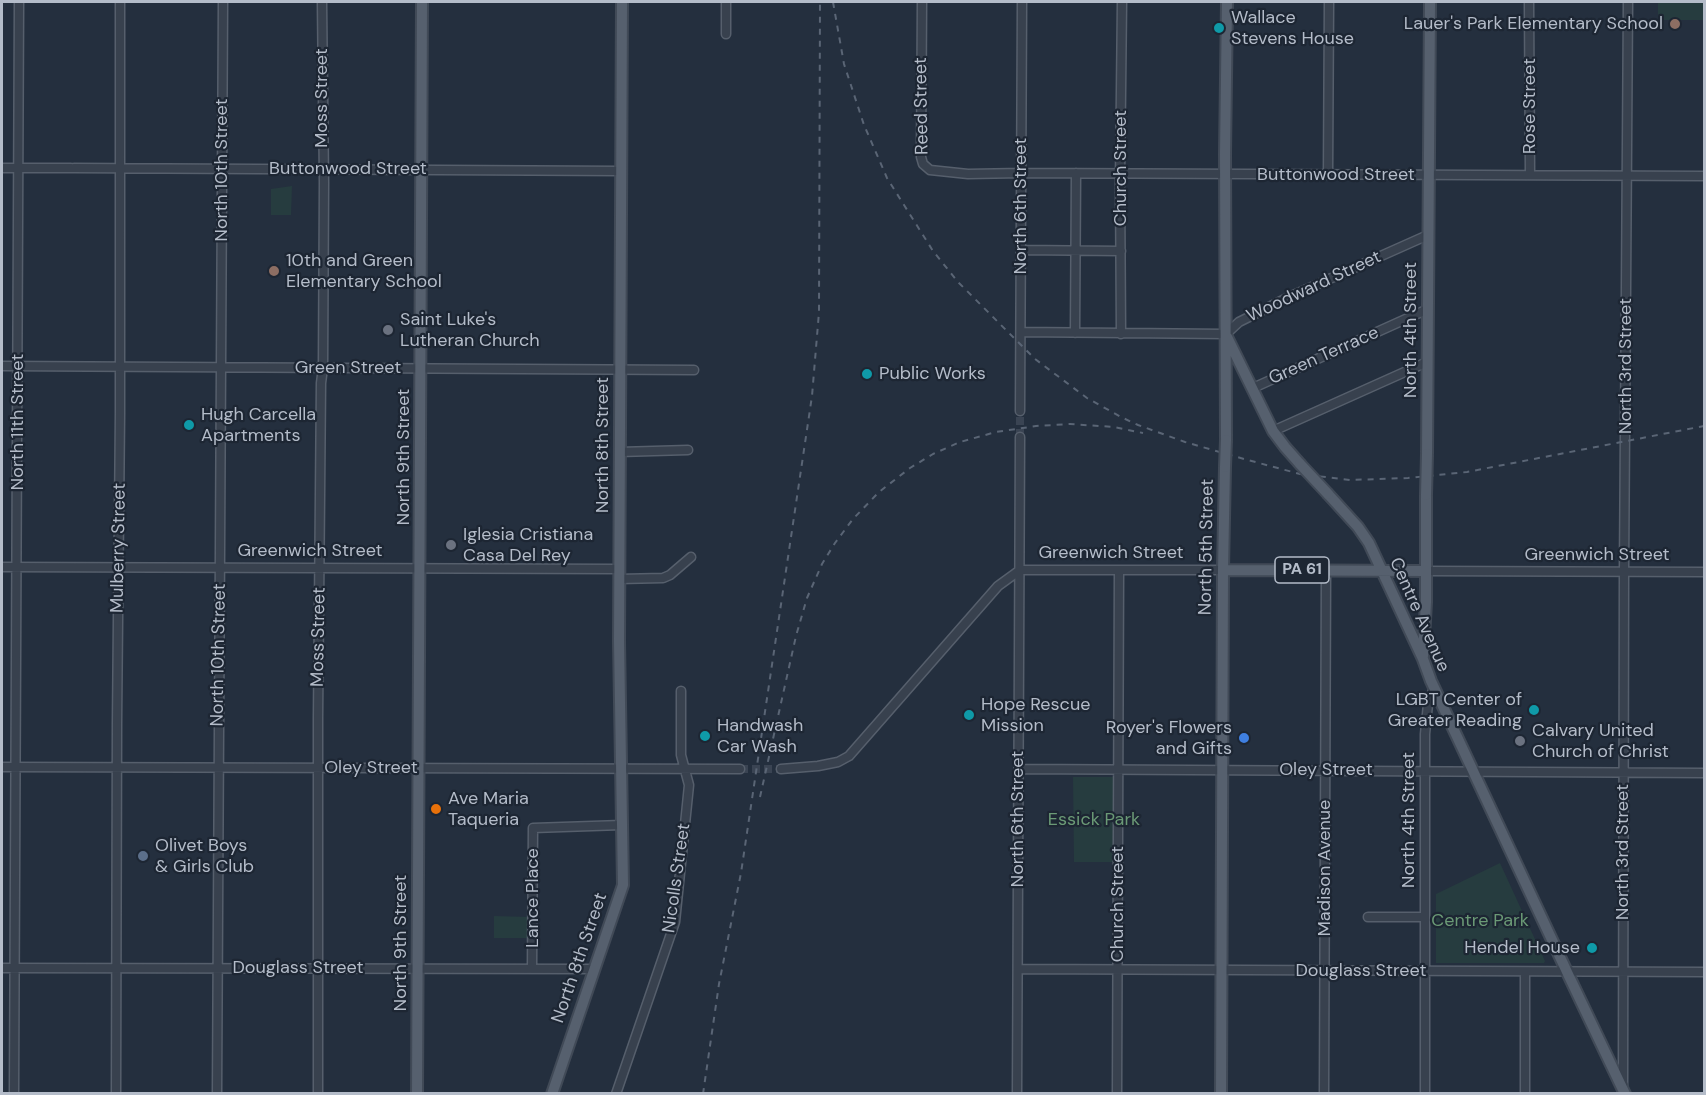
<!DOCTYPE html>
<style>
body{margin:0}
#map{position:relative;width:1706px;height:1095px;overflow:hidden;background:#242f3e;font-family:"DM Sans",sans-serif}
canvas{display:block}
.frame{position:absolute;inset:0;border:3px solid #b4bcc9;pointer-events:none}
</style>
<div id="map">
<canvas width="1706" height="1095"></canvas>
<div class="frame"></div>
</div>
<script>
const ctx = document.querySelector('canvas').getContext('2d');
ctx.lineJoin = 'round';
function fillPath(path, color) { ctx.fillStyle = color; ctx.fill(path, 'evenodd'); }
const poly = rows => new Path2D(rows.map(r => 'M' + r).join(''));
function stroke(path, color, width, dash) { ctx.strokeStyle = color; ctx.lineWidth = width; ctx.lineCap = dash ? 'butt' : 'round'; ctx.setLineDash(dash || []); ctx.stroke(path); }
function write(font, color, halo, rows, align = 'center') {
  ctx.font = font + ' "DM Sans",sans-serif'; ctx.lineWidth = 4.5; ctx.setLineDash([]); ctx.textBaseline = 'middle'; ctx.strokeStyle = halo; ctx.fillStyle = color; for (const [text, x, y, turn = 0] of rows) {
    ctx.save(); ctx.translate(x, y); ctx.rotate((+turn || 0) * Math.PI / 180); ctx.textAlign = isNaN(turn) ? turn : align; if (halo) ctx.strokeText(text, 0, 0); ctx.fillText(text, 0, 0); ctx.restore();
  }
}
fillPath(poly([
 [1658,2,1704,2,1704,20,1658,20],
 [292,186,291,215,271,215,271,189],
 [1073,777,1115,777,1115,862,1074,862],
 [1500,863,1545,961,1544,963,1436,963,1436,894],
 [494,916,530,917,530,938,494,938]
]), '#263c3f');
stroke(poly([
 [1020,437,1020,411],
 [740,769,781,769]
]), '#3a4453', 8, [8, 4]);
const minor = poly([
 [726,2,726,34],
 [922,2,921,157,923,164,930,170,968,174,1022,173,1704,176],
 [1529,2,1530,175],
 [2,168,71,168],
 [74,168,622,171],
 [1328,175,1329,2],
 [1021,250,1121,251],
 [1021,332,1226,334,1239,322,1289,297,1428,235],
 [1075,333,1076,173],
 [1121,334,1120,180,1122,2],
 [2,366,694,370],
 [1253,388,1428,309],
 [1020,411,1022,2],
 [1273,431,1427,362],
 [619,452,688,450],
 [2,567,619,569],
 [1426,571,1704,572],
 [619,579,663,578,670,575,691,557],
 [2,767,740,769],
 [781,769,818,766,838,762,849,756,998,586,1020,570,1223,570],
 [1019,769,1704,773],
 [1368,917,1425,917],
 [2,968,594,969],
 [532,969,533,828,622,825],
 [1018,969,1704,972],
 [1623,1087,1624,572,1628,2],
 [14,1094,19,2],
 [116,1094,117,723,120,413,120,2],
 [217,1094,223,2],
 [318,1094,318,718,321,383,323,368,324,183,322,2],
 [616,1094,675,922,689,785,681,755,681,691],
 [1017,1094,1020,437],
 [1117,1094,1119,570],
 [1324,1094,1326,570],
 [1425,1094,1425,734,1428,704,1434,687],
 [1525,1094,1525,972]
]);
const major = poly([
 [1227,337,1273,431,1285,447,1300,464],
 [1226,440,1225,154,1227,2],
 [1427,454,1430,2],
 [1328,494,1358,527,1369,543,1423,659,1431,681,1567,972,1625,1094],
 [1223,570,1426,571],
 [1423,656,1426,602,1426,495],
 [417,1094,422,2],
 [552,1094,623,885,619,641,622,2],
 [1221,1094,1223,570,1225,467]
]);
stroke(minor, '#565f6c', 11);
stroke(major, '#414a57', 14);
stroke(minor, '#38414e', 8);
stroke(major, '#56606e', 10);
stroke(poly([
 [833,2,844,64,864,125,887,178,933,251,958,282,1035,359,1087,398,1121,417,1138,425,1185,442,1244,459,1300,474,1350,480,1408,478,1467,472,1704,426],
 [760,797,796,636,807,598,822,564,835,543,853,519,879,492,910,468,933,454,960,442,996,432,1036,426,1070,424,1114,427,1143,433],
 [703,1094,719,984,741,873,812,396,819,312,820,2]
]), '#5a6575', 2, [6, 6]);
const majorBridge = poly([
 [1300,464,1328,494],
 [1225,467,1226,440],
 [1426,495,1427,454]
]);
stroke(majorBridge, '#414a57', 14, []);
stroke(majorBridge, '#56606e', 10);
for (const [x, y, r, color] of [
 [1675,24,6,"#8d6e63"],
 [1219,28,6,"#0f9aa8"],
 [274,271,6,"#8d6e63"],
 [388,330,6,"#6b7280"],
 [867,374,6,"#0f9aa8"],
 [189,425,6,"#0f9aa8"],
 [451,545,6,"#6b7280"],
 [1534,710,6,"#0f9aa8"],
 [969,715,6,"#0f9aa8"],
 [705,736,6,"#0f9aa8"],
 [1244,738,6,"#3f7fe0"],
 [1520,741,6,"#6b7280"],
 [436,809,6,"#e8710a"],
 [143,856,6,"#5c6f8a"],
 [1592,948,6,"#0f9aa8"]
]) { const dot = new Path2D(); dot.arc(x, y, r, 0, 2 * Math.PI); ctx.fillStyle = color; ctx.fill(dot); stroke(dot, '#1d2633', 2); }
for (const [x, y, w] of [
 [1302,570,54]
]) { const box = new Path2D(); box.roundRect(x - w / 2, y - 13, w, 26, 4.5); ctx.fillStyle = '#1d2633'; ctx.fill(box); stroke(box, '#b4bcc9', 1.5); }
write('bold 16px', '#b4bcc9', null, [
 ["PA 61",1302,570]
]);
write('18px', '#b4bcc9', '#1d2633', [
 ["Wallace",1231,18],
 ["Stevens House",1231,39],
 ["Lauer's Park Elementary School",1663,24,"right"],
 ["10th and Green",286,261],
 ["Elementary School",286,282],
 ["Saint Luke's",400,320],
 ["Lutheran Church",400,341],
 ["Public Works",879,374],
 ["Hugh Carcella",201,415],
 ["Apartments",201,436],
 ["Iglesia Cristiana",463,535],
 ["Casa Del Rey",463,556],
 ["LGBT Center of",1522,700,"right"],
 ["Greater Reading",1522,721,"right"],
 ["Hope Rescue",981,705],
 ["Mission",981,726],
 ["Handwash",717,726],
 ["Car Wash",717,747],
 ["Royer's Flowers",1232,728,"right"],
 ["and Gifts",1232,749,"right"],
 ["Calvary United",1532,731],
 ["Church of Christ",1532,752],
 ["Ave Maria",448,799],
 ["Taqueria",448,820],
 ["Olivet Boys",155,846],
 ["& Girls Club",155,867],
 ["Hendel House",1580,948,"right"]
], 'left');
write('18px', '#b4bcc9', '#1d2633', [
 ["Moss Street",322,98,-90],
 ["Reed Street",922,106,-91],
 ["Rose Street",1530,106,-90],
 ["Church Street",1121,168,-90],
 ["Buttonwood Street",348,169],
 ["North 10th Street",222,170,-90],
 ["Buttonwood Street",1336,175],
 ["North 6th Street",1021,206,-90],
 ["Woodward Street",1314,287,-25],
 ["North 4th Street",1411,330,-90],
 ["Green Terrace",1324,356,-24],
 ["North 3rd Street",1626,366,-90],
 ["Green Street",348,368],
 ["North 11th Street",18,422,-90],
 ["North 8th Street",603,445,-90],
 ["North 9th Street",404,457,-90],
 ["North 5th Street",1207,547,-89],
 ["Mulberry Street",119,548,-89],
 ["Greenwich Street",310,551],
 ["Greenwich Street",1111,553],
 ["Greenwich Street",1597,555],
 ["Centre Avenue",1419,615,66],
 ["Moss Street",319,637,-89],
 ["North 10th Street",219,655,-89],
 ["Oley Street",371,768],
 ["Oley Street",1326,770],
 ["North 6th Street",1018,819,-90],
 ["North 4th Street",1409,820,-90],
 ["North 3rd Street",1623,852,-90],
 ["Madison Avenue",1325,868,-90],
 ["Nicolls Street",677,878,-82],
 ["Lance Place",533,898,-90],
 ["Church Street",1118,904,-90],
 ["North 9th Street",401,943,-90],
 ["North 8th Street",580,958,-71],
 ["Douglass Street",298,968],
 ["Douglass Street",1361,971]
]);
write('18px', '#6b9a76', '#1d2633', [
 ["Essick Park",1094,820],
 ["Centre Park",1480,921]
]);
</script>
